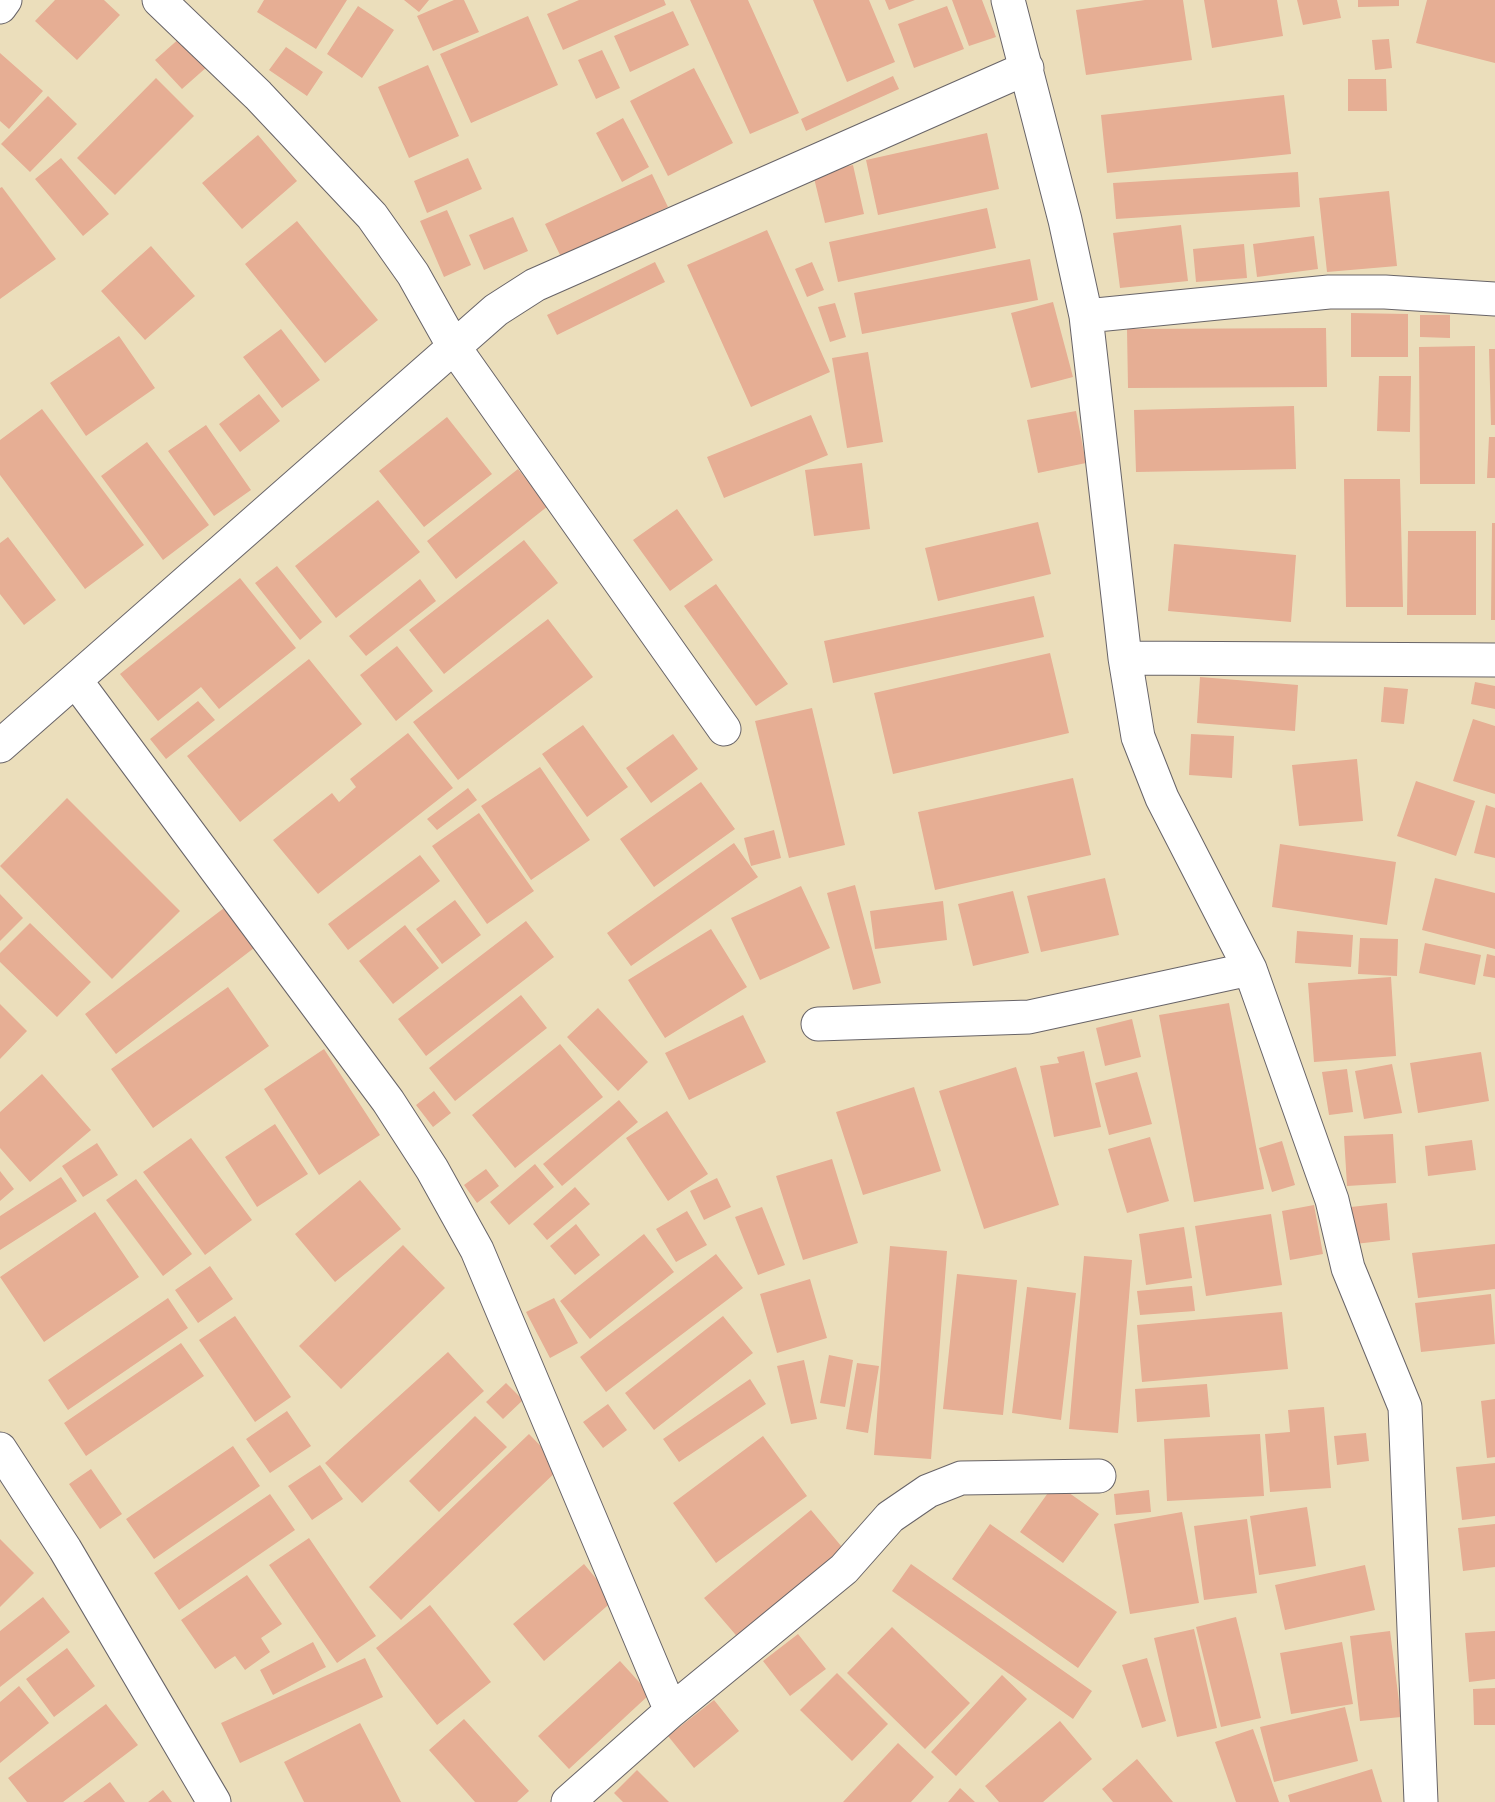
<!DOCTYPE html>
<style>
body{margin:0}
canvas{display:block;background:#ebdebb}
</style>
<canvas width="1495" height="1802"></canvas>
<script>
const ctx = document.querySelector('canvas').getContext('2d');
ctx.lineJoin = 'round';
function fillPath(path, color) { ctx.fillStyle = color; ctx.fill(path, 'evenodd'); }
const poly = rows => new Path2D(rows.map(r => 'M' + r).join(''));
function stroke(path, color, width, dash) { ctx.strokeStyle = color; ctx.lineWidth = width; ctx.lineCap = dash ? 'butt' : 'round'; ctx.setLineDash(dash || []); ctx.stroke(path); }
fillPath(poly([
 [55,0,104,0,120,15,77,60,35,21],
 [264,0,347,0,316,49,257,12],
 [404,0,429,0,419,12],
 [454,0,464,0,479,32,433,51,417,16],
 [579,0,664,0,666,5,563,50,547,14],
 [690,0,748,0,799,113,750,134],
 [813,0,869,0,895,62,847,82],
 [885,0,915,0,889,10],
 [952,0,982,0,996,37,969,46],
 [1145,0,1183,0,1192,60,1086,75,1076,10],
 [1204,0,1277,0,1283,36,1212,48],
 [1297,0,1337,0,1341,18,1303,25],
 [1358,0,1399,0,1399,6,1358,7],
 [1427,0,1495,0,1495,63,1416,43],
 [358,6,394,30,362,78,327,54],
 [947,6,964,49,914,68,898,24],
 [673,11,689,45,630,72,614,36],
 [528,16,558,85,471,123,440,54],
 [181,37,208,66,182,89,155,60],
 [1389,39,1392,68,1375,70,1372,40],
 [286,47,323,72,307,96,269,70],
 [602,50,620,88,596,99,578,60],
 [0,53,43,91,9,129,0,121],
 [428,65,459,136,409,158,378,87],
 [694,68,733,143,668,176,630,101],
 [893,76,899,89,806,131,801,119],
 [156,78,194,116,115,195,77,158],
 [1348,79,1386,79,1387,111,1348,111],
 [1284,95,1291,154,1107,173,1101,115],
 [48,96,77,124,30,172,1,144],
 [623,118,649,167,622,182,596,133],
 [987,133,999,189,878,215,866,160],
 [258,135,297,181,242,229,202,183],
 [61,158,109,214,83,236,35,179],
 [468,158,482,189,427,213,414,181],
 [853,165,864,214,825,223,813,174],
 [1298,172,1300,207,1116,219,1113,183],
 [652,174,668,207,561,257,545,224],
 [2,187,56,259,0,299,0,188],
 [1389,191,1397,266,1327,272,1319,198],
 [987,208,996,248,838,282,829,242],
 [447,210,471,265,444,277,420,221],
 [513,217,528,251,484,270,469,235],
 [297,221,378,320,325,363,245,264],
 [1181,225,1188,281,1120,288,1113,233],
 [767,230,830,372,751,407,687,265],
 [1314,236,1318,269,1257,277,1253,244],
 [1244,244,1247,278,1196,282,1193,249],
 [151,246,195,296,145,340,101,291],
 [1030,259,1038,300,862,334,854,293],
 [655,262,665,282,557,335,547,315],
 [812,262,824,290,807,297,795,269],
 [1053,302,1073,377,1031,388,1011,313],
 [835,303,846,337,830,342,818,307],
 [1351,313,1408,314,1408,357,1351,357],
 [1420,315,1450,315,1450,338,1420,337],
 [1326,328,1327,387,1128,388,1127,329],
 [281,329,320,380,282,408,243,357],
 [119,336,155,388,86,436,50,383],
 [1475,346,1475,484,1420,484,1419,347],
 [1489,349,1495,349,1495,425,1491,425],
 [868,352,883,442,847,448,832,358],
 [1379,376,1411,376,1410,432,1377,431],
 [259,394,280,421,240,452,219,424],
 [1294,406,1296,469,1136,472,1134,410],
 [42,409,144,545,85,589,0,475,0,440],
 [1076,411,1086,463,1038,473,1027,420],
 [811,415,828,455,724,498,707,457],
 [447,417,492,474,424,527,379,471],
 [206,425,251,490,214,516,168,451],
 [1489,437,1495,437,1495,478,1487,478],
 [147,442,209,525,163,560,101,476],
 [862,463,870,529,814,536,805,470],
 [518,469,548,506,456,579,427,541],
 [1344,479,1400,479,1403,607,1346,607],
 [378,500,420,552,336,618,295,566],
 [677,509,713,560,670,591,633,540],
 [1038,522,1051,574,938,601,925,548],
 [1492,523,1495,523,1495,620,1491,620],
 [1408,531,1476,531,1476,615,1407,615],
 [8,537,56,600,24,625,0,594,0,543],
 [524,540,558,583,444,674,409,630],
 [1174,544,1296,555,1291,622,1168,611],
 [277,566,322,622,300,640,255,583],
 [240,578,296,648,219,709,201,687,158,721,120,674],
 [420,579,436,601,366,656,349,636],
 [716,584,788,684,756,706,684,606],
 [1034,596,1044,637,833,683,824,641],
 [548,619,593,677,458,780,413,722],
 [397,646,433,691,396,721,360,675],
 [1050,653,1069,733,893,774,874,693],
 [309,659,362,724,240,822,187,756],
 [1200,677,1298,685,1295,731,1197,723],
 [1475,682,1495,686,1495,709,1471,704],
 [1384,687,1408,689,1404,724,1381,722],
 [198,701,215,720,166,759,150,739],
 [812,708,845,845,789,858,755,721],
 [1473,719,1495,726,1495,794,1453,781],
 [583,725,628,787,587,817,542,754],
 [408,733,453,788,318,894,273,840,332,793,339,802,356,787,350,779],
 [673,734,698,769,651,803,626,768],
 [1191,734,1234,736,1232,778,1189,775],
 [1357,759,1363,821,1299,826,1292,765],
 [540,767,590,840,531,880,481,806],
 [1073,778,1091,855,935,890,918,812],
 [1416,781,1475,801,1456,856,1397,836],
 [701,782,735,829,654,887,620,839],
 [468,788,477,800,437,830,427,819],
 [67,798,180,911,112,979,0,866],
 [1486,805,1495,808,1495,858,1474,853],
 [479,813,534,891,487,924,432,846],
 [774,830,781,858,751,866,744,838],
 [734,843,758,877,631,966,607,933],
 [1280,844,1396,862,1387,925,1272,907],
 [420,855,440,881,348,950,328,924],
 [1105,878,1119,935,1041,952,1027,896],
 [1435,878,1495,893,1495,949,1422,930],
 [855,885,881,983,853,990,827,893],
 [801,886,830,948,760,980,731,918],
 [1013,891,1029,953,973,966,958,904],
 [0,894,23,918,0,941],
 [455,900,481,935,442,964,416,929],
 [943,901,947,940,875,949,870,911],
 [224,908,254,948,116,1054,85,1014],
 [526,921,554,957,426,1056,398,1019],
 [30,923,91,982,57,1017,0,962,0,953],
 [405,925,439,968,393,1004,359,961],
 [711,929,747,987,665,1038,628,980],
 [1297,931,1353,935,1351,967,1295,963],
 [1360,938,1398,939,1397,976,1358,974],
 [1425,943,1481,955,1475,985,1419,973],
 [1487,954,1495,956,1495,978,1483,976],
 [1391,977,1396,1056,1314,1062,1308,983],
 [228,987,269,1046,153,1128,111,1069],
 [521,995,547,1028,455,1101,429,1068],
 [1229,1003,1264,1189,1194,1202,1159,1015],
 [0,1004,27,1031,0,1059],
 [598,1008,648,1062,618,1091,567,1037],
 [743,1015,766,1062,689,1100,665,1053],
 [1132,1019,1141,1057,1105,1066,1096,1028],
 [560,1044,603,1097,515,1168,472,1115],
 [324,1049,380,1135,319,1175,264,1089],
 [1084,1051,1101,1127,1054,1137,1040,1066,1059,1063,1057,1057],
 [1481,1052,1489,1101,1418,1113,1410,1063],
 [1392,1064,1402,1113,1364,1119,1355,1071],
 [1016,1067,1059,1205,984,1229,939,1091],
 [1347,1069,1353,1112,1329,1115,1322,1072],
 [1137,1072,1152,1124,1109,1135,1095,1083],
 [42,1074,91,1130,30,1182,0,1148,0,1112],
 [914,1087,941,1171,863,1195,836,1112],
 [434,1091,451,1113,433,1127,416,1105],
 [619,1100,638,1122,562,1186,543,1164],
 [667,1111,708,1174,668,1201,626,1138],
 [275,1124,308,1174,257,1207,225,1157],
 [1393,1134,1396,1183,1347,1186,1344,1136],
 [1150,1137,1169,1201,1127,1213,1108,1149],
 [191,1138,252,1220,205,1255,143,1172],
 [1472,1140,1476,1170,1428,1176,1425,1146],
 [1282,1141,1295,1185,1272,1192,1259,1148],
 [97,1143,118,1175,83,1197,62,1166],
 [832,1159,858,1243,803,1260,776,1176],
 [535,1164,554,1187,509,1225,490,1202],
 [486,1169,499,1186,477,1203,464,1185],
 [0,1171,14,1189,0,1201],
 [61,1177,77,1201,0,1250,0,1216],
 [717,1178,731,1207,704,1220,690,1191],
 [136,1179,192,1254,163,1276,106,1200],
 [360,1180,401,1229,335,1282,295,1234],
 [575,1187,590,1204,547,1240,533,1224],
 [1387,1203,1390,1240,1355,1244,1351,1207],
 [1314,1205,1323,1254,1290,1260,1282,1211],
 [762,1207,785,1265,758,1275,735,1217],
 [687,1211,707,1245,676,1262,656,1229],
 [95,1212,139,1277,44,1342,0,1277],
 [1271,1214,1282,1285,1206,1296,1195,1226],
 [576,1224,600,1255,575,1275,550,1246],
 [1184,1227,1192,1278,1146,1285,1139,1234],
 [644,1234,674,1272,590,1339,560,1301],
 [1495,1244,1495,1289,1418,1298,1412,1253],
 [403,1245,445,1288,341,1389,299,1346],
 [890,1246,947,1251,931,1459,874,1455],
 [716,1254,743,1288,606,1392,580,1357],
 [1084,1256,1132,1260,1118,1433,1069,1429],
 [210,1266,233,1299,198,1323,175,1290],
 [957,1274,1017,1280,1003,1415,943,1409],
 [810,1279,827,1338,777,1353,760,1294],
 [1192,1286,1195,1311,1140,1315,1137,1291],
 [1027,1287,1076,1293,1061,1420,1012,1413],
 [1491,1294,1495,1344,1421,1352,1415,1303],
 [168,1298,188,1328,68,1410,48,1380],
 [554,1298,578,1343,550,1358,526,1312],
 [1282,1312,1288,1369,1142,1382,1137,1325],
 [235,1316,291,1397,255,1422,199,1340],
 [723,1316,753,1353,654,1430,625,1393],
 [181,1343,204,1376,86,1456,64,1423],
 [448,1352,484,1391,362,1503,325,1463],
 [829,1355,853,1360,845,1407,820,1403],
 [804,1360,817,1419,791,1424,777,1366],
 [857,1363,879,1366,868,1433,846,1429],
 [750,1379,766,1404,679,1462,663,1439],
 [506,1383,523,1400,503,1419,486,1402],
 [1207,1384,1210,1417,1137,1422,1135,1389],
 [1495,1399,1495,1457,1487,1458,1481,1401],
 [608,1404,627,1430,603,1448,583,1422],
 [1324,1407,1331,1488,1270,1492,1265,1434,1290,1432,1288,1410],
 [287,1411,311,1446,270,1473,246,1439],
 [475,1416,507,1447,439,1512,409,1481],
 [1366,1433,1369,1461,1337,1465,1334,1436],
 [529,1434,561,1467,401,1620,369,1587],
 [1260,1434,1264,1496,1167,1501,1164,1439],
 [763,1436,807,1496,716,1563,673,1503],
 [233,1446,260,1486,154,1559,126,1519],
 [1495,1463,1495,1516,1462,1520,1456,1467],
 [320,1465,343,1499,312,1520,288,1486],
 [91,1469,122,1514,100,1529,69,1484],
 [1055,1483,1099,1514,1063,1563,1020,1532],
 [1149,1490,1151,1512,1116,1515,1114,1494],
 [270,1494,295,1530,179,1610,154,1573],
 [1307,1507,1316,1566,1259,1575,1250,1516],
 [811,1510,847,1553,741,1641,704,1598],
 [1182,1512,1199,1603,1130,1614,1114,1524],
 [1247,1519,1257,1593,1204,1600,1194,1526],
 [990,1524,1117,1612,1078,1668,952,1579],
 [1495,1524,1495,1567,1463,1571,1458,1528],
 [309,1538,376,1636,337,1663,269,1565],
 [0,1539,34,1573,0,1607],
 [584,1564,614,1600,544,1661,513,1624],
 [911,1564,1092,1691,1073,1719,892,1591],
 [1365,1565,1375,1610,1285,1630,1275,1585],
 [247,1575,282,1624,261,1638,270,1652,245,1670,235,1656,215,1669,181,1620],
 [43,1597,70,1632,0,1687,0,1631],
 [430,1605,491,1682,437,1725,376,1648],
 [1236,1617,1261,1718,1221,1727,1196,1627],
 [892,1627,970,1703,925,1749,847,1673],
 [1194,1629,1217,1728,1177,1737,1154,1638],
 [1390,1631,1401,1717,1360,1721,1350,1636],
 [1495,1631,1495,1679,1469,1682,1465,1633],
 [798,1634,826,1669,790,1696,763,1661],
 [313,1642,326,1667,273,1695,260,1670],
 [1342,1642,1353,1704,1291,1714,1280,1653],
 [67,1648,95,1686,54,1717,26,1679],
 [365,1658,383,1697,240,1763,221,1723],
 [1147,1658,1166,1721,1142,1728,1122,1665],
 [620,1661,650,1694,569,1769,538,1736],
 [837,1673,888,1724,852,1761,800,1710],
 [1002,1675,1027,1699,956,1776,931,1752],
 [19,1686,49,1723,0,1763,0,1702],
 [1495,1688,1495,1725,1474,1725,1473,1689],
 [714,1700,739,1731,694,1768,668,1736],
 [106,1704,138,1745,63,1802,27,1802,8,1778],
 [1345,1707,1358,1761,1274,1782,1260,1727],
 [464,1719,529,1791,517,1802,475,1802,429,1750],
 [1060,1721,1092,1759,1043,1802,999,1802,985,1786],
 [360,1723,401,1802,304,1802,284,1762],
 [1253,1729,1279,1802,1236,1802,1215,1742],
 [898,1743,934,1777,911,1802,843,1802],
 [1137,1759,1173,1802,1113,1802,1102,1789],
 [1372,1769,1382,1802,1290,1802,1288,1795],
 [637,1770,669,1802,623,1802,614,1793],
 [110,1782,125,1802,83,1802],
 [960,1788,975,1802,948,1802],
 [163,1790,172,1802,148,1802]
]), '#e6ae94');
const minor = poly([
 [159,0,258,95,372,216,413,274,454,347,724,729],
 [1008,0,1065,220,1086,316,1125,658,1138,737,1162,798,1250,969,1332,1200,1348,1268,1405,1407,1421,1802],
 [0,7,5,0],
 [1086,316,1329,292,1385,292,1495,299],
 [1125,658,1495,660],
 [76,681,388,1101,432,1169,477,1250,671,1711],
 [0,746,496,310,535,285,1027,68],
 [818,1024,1029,1017,1250,969],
 [0,1449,65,1549,214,1802],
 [568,1802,671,1711,844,1569,890,1517,928,1491,961,1478,1099,1476]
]);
stroke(minor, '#686468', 35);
stroke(minor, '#fff', 33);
</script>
